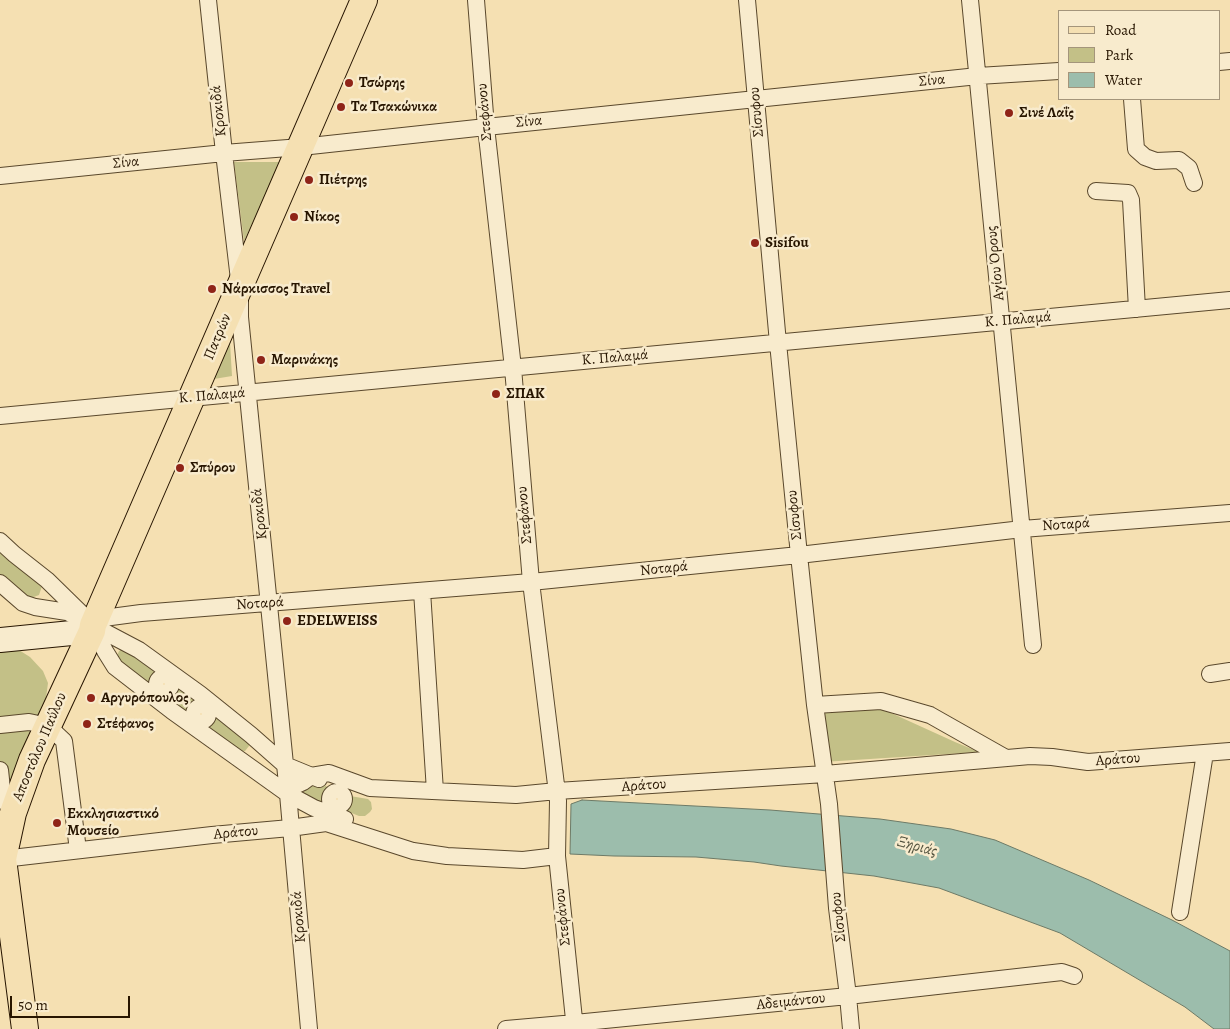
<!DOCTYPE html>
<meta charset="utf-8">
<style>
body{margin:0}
#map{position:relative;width:1230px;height:1029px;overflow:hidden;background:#f5e0b2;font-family:Alegreya,serif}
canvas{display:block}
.legend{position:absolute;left:1058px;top:10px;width:162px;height:90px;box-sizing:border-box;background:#f8ebcd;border:1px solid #a4957b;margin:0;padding:6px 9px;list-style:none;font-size:15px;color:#271500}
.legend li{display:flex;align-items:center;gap:10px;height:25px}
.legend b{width:25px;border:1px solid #a4957b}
.scale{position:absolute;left:10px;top:996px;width:120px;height:22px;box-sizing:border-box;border:2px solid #271500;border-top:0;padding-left:6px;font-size:15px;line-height:18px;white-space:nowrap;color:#271500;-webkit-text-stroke:4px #f8ebcd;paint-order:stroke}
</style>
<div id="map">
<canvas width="1230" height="1029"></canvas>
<ul class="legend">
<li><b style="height:6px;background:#f5e0b2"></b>Road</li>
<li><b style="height:14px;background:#c3c087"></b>Park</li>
<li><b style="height:14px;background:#9cbdac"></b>Water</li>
</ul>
<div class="scale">50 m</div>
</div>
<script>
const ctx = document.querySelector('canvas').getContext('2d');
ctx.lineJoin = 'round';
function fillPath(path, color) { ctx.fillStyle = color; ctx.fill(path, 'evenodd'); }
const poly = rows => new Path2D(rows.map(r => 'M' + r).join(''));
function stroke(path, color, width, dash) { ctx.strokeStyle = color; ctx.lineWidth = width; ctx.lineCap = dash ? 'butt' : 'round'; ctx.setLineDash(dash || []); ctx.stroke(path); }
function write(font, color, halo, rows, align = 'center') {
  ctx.font = font + ' Alegreya,serif'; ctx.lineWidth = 5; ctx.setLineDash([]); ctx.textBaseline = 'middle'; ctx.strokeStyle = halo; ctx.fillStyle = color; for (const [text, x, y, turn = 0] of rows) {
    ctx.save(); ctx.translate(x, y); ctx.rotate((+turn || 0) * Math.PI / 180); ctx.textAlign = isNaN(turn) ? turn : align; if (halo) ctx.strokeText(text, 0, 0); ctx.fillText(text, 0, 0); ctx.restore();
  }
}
fillPath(poly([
 [234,162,281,162,244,241],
 [229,326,232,376,208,380],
 [0,551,42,586,39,595,31,598,24,597,0,577],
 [11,645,30,657,43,671,48,683,46,698,0,816,0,646],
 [124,647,162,672,158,674,153,678,151,681,150,687,119,661,117,656,119,651],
 [177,684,200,702,195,704,191,709,189,715,167,698,173,693],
 [878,707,955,742,979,752,823,762,820,716,826,708],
 [215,714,249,741,249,746,245,751,241,751,205,726,211,725,215,719],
 [323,784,330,789,327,792,325,798,325,804,306,797,304,793,305,786],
 [350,796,368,799,371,802,372,809,370,812,365,816,359,816,344,810,349,806]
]), '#c3c087');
const water = poly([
 [582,800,770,810,880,819,951,829,995,840,1089,880,1172,920,1230,951,1230,1029,1214,1029,1185,1007,1060,933,939,888,874,876,781,866,754,862,696,857,614,856,570,854,571,804,582,800]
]);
fillPath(water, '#9cbdac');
stroke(water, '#6d7a67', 1);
const street = poly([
 [208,0,224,153,240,288,240,317,288,794,309,1029],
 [476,0,486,127,513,368,531,582,558,801,557,856,575,1029],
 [747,0,778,343,799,555,815,705,829,804,837,908,848,996,851,1029],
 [970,0,1033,645],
 [1219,62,1230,61],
 [1132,99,1136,149,1145,157,1156,161,1179,160,1189,168,1194,183],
 [0,176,224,153,301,147,486,127,978,76,1059,71],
 [1096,191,1128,193,1131,200,1137,309],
 [0,416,1230,300],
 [0,541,14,554,47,580,93,625,105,651,115,667,172,711,288,794,314,808,345,819],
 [0,583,23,603,35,607,67,612,139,650,200,694,251,735,285,765,319,779],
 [422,591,435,791],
 [96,619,141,613,531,582,799,555,1022,529,1230,513],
 [1210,674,1230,671],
 '157 684a7 7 0 1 1 14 0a7 7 0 1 1-14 0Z',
 [815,705,881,701,930,715,1006,758],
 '194 714a7 7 0 1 1 14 0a7 7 0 1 1-14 0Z',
 [0,725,29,722,48,726,64,741,78,850],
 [0,770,3,798,13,813],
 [288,789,303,782,311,776,329,773,370,788,516,795,557,791,825,774,1030,756,1052,757,1088,762,1230,751],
 '330 799a7 7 0 1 1 14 0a7 7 0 1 1-14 0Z',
 [3,859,212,835,290,828,326,823,413,851,447,856,523,860,557,856],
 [1180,912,1205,753],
 [506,1029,575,1023,848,996,1062,972,1074,976]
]);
const secondary = poly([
 [0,640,92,631]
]);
const primary = poly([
 [25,1029,3,859,13,813,32,760,92,631,93,625,364,0]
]);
stroke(street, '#5a482c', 18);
stroke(secondary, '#271500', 26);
stroke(primary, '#271500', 28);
stroke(street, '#f8ebcd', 16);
stroke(secondary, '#f8ebcd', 24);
stroke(primary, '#f5e0b2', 26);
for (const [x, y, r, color] of [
 [349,83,5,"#8f2418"],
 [341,107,5,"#8f2418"],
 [1009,113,5,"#8f2418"],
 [309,180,5,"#8f2418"],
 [294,217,5,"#8f2418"],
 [755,243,5,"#8f2418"],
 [212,289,5,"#8f2418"],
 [261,360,5,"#8f2418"],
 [496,394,5,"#8f2418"],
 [180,468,5,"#8f2418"],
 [287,621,5,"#8f2418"],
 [91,698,5,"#8f2418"],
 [87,724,5,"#8f2418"],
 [57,823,5,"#8f2418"]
]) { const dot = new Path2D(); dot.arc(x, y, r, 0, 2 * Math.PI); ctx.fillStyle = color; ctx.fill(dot); stroke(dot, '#f8ebcd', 2); }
write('15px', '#271500', '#f8ebcd', [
 ["Σίνα",932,81,-6],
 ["Κροκιδά",219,111,-96],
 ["Στεφάνου",485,112,-95],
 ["Σίσυφου",757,112,-95],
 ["Σίνα",529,122,-6],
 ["Σίνα",126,163,-6],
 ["Αγίου Όρους",996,263,-96],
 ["Κ. Παλαμά",1018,320,-5],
 ["Πατρών",218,337,-67],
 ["Κ. Παλαμά",615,358,-5],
 ["Κ. Παλαμά",212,396,-5],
 ["Κροκιδά",260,514,-96],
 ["Στεφάνου",525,515,-95],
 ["Σίσυφου",795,515,-96],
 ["Νοταρά",1066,525,-4],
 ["Νοταρά",664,569,-6],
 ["Νοταρά",260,604,-4],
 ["Αποστόλου Παύλου",40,747,-67],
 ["Αράτου",1118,760,-4],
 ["Αράτου",644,786,-4],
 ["Αράτου",236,833,-5],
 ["Κροκιδά",299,917,-95],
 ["Στεφάνου",563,917,-96],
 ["Σίσυφου",839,917,-96],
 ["Αδειμάντου",791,1002,-6]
]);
write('bold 15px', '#271500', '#f8ebcd', [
 ["Τσώρης",359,83],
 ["Τα Τσακώνικα",351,107],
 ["Σινέ Λαΐς",1019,113],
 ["Πιέτρης",319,180],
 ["Νίκος",304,217],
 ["Sisifou",765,243],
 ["Νάρκισσος Travel",222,289],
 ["Μαρινάκης",271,360],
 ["ΣΠΑΚ",506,394],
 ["Σπύρου",190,468],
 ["EDELWEISS",297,621],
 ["Αργυρόπουλος",101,698],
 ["Στέφανος",97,724],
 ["Εκκλησιαστικό",67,814],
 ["Μουσείο",67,831]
], 'left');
write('italic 16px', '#50503c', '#f8ebcd', [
 ["Ξηριάς",917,847,15]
]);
</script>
